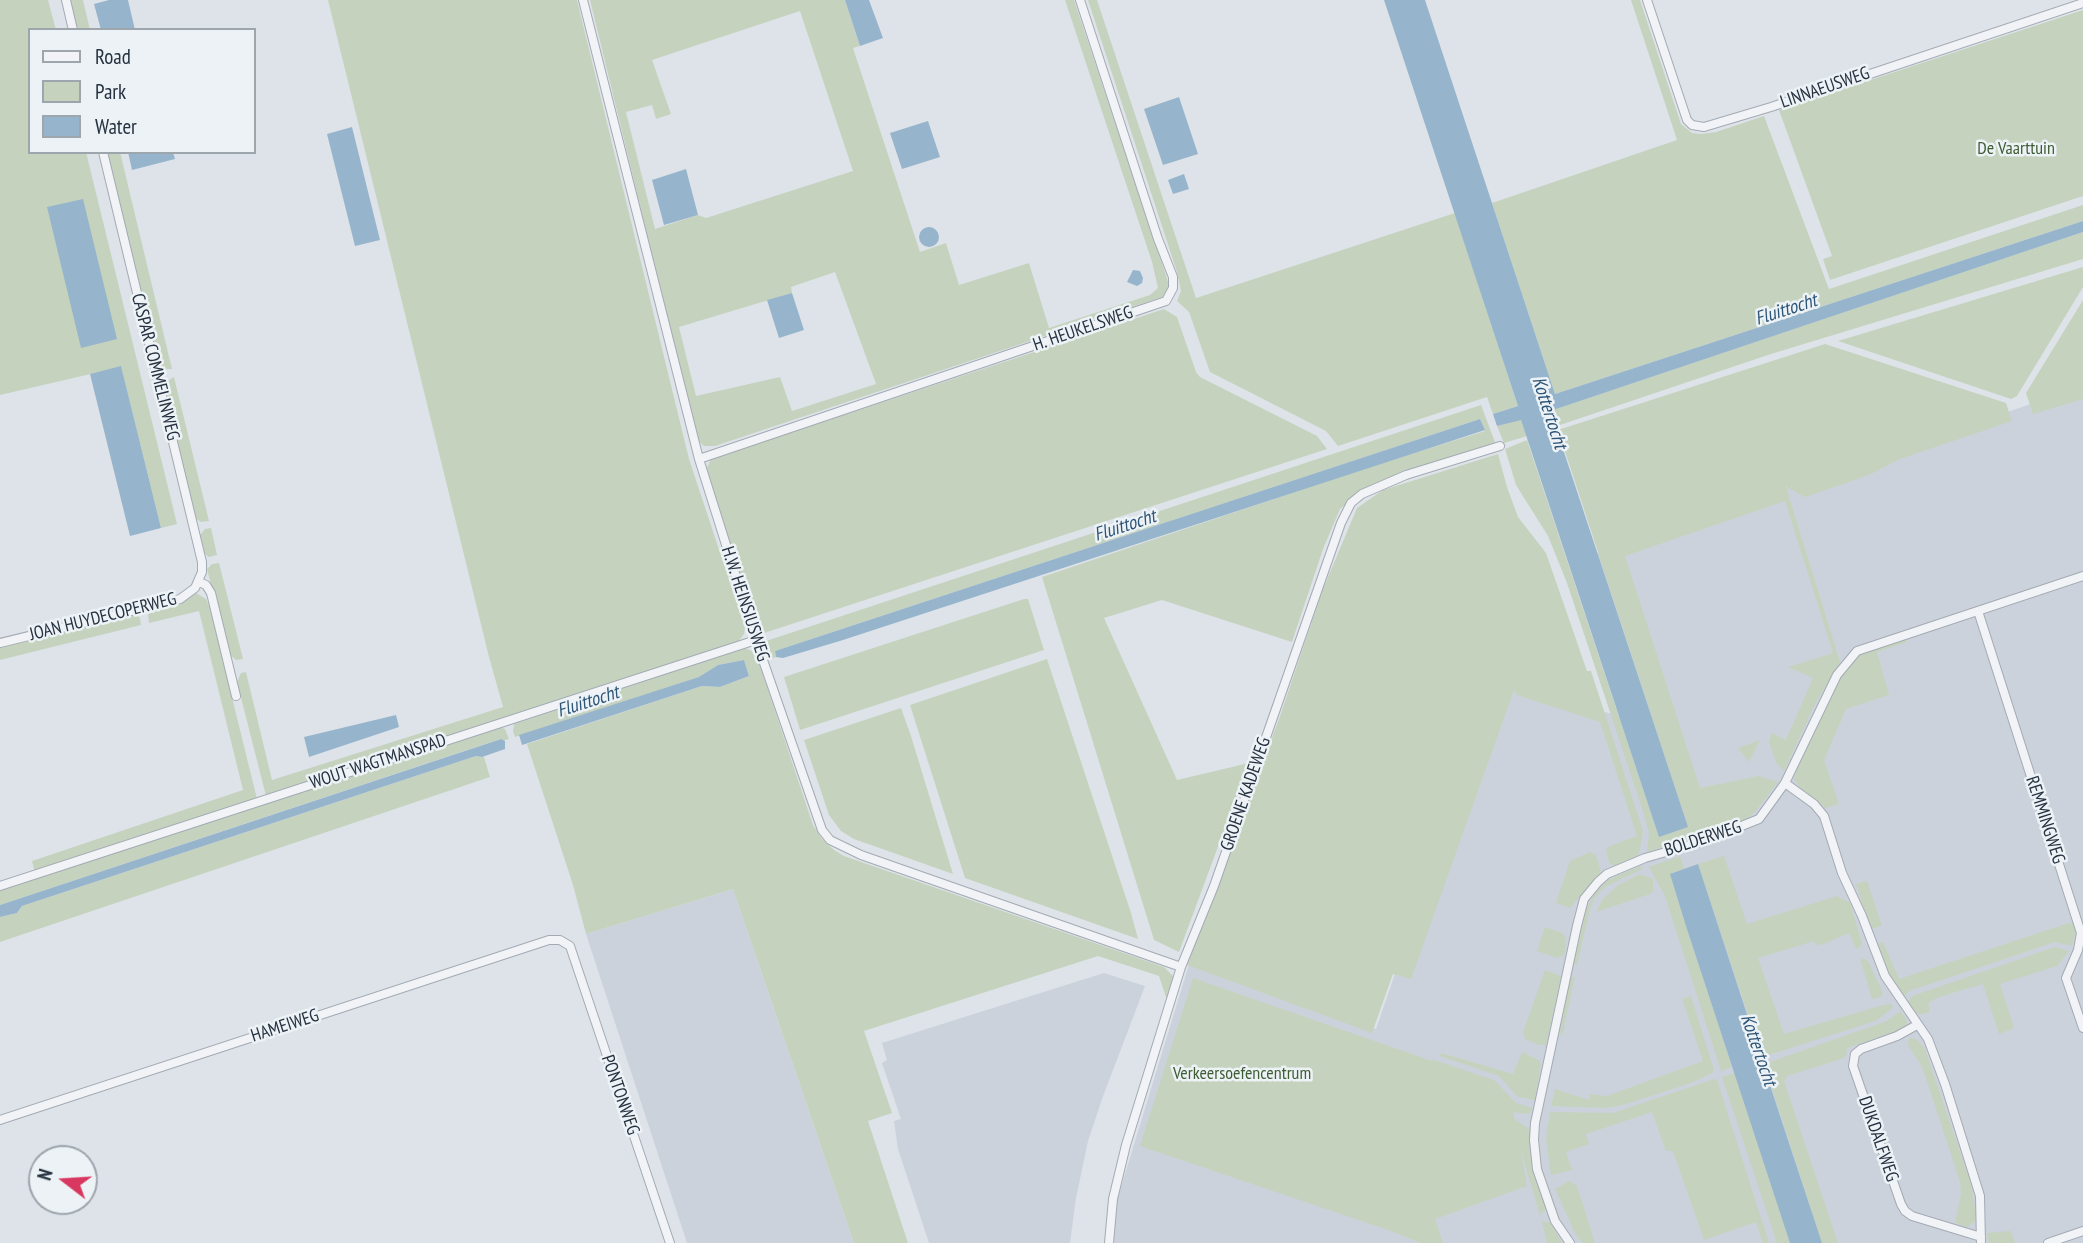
<!DOCTYPE html>
<style>
body{margin:0}
#map{position:relative;width:2083px;height:1243px;overflow:hidden;background:#dee3e9;font-family:"PT Sans Narrow",sans-serif}
canvas{display:block}
.legend{position:absolute;left:28px;top:28px;width:228px;height:126px;box-sizing:border-box;background:#edf2f6;border:2px solid #9da5ad;margin:0;padding:9px 12px;list-style:none;font-size:21px;color:#263240}
.legend li{display:flex;align-items:center;gap:14px;height:35px}
.legend b{width:35px;border:2px solid #9da5ad}
.north{position:absolute;left:28px;top:1145px;width:70px;height:70px;box-sizing:border-box;background:#edf2f6;border:2px solid #9da5ad;border-radius:50%;rotate:287deg;font-size:19px;font-weight:700;line-height:28px;text-align:center;color:#263240}
.north::after{content:'';display:block;margin:auto;width:24px;height:32px;background:#d8385f;clip-path:polygon(50% 0,100% 100%,50% 72%,0 100%)}
</style>
<div id="map">
<canvas width="2083" height="1243"></canvas>
<ul class="legend">
<li><b style="height:9px;background:#f1f3f7"></b>Road</li>
<li><b style="height:19px;background:#c5d3be"></b>Park</li>
<li><b style="height:19px;background:#96b5cc"></b>Water</li>
</ul>
<div class="north">N</div>
</div>
<script>
const ctx = document.querySelector('canvas').getContext('2d');
ctx.lineJoin = 'round';
function fillPath(path, color) { ctx.fillStyle = color; ctx.fill(path, 'evenodd'); }
const poly = rows => new Path2D(rows.map(r => 'M' + r).join(''));
function stroke(path, color, width, dash) { ctx.strokeStyle = color; ctx.lineWidth = width; ctx.lineCap = dash ? 'butt' : 'round'; ctx.setLineDash(dash || []); ctx.stroke(path); }
function write(font, color, halo, rows, align = 'center') {
  ctx.font = font + ' "PT Sans Narrow",sans-serif'; ctx.lineWidth = 5; ctx.setLineDash([]); ctx.textBaseline = 'middle'; ctx.strokeStyle = halo; ctx.fillStyle = color; for (const [text, x, y, turn = 0] of rows) {
    ctx.save(); ctx.translate(x, y); ctx.rotate((+turn || 0) * Math.PI / 180); ctx.textAlign = isNaN(turn) ? turn : align; if (halo) ctx.strokeText(text, 0, 0); ctx.fillText(text, 0, 0); ctx.restore();
  }
}
fillPath(poly([
 [2083,386,2083,1243,1104,1243,1190,961,1376,1029,1496,679,1635,721,1583,558],
 [733,889,854,1243,687,1243,586,934],
 [1104,973,1145,986,1102,1099,1088,1141,1076,1198,1070,1243,929,1243,898,1149,894,1121,901,1119,882,1063,887,1060,882,1043]
]), '#cbd2db');
fillPath(poly([
 [0,0,48,0,56,30,30,30,30,152,86,152,177,524,161,528,121,367,0,395],
 [69,0,83,0,90,30,76,30],
 [328,0,577,0,689,459,745,628,744,634,738,642,266,796,237,682,241,673,246,672,272,780,503,707,489,657],
 [590,0,845,0,860,46,853,48,920,252,946,243,959,285,1029,263,1049,328,1150,295,1158,288,1152,262,1065,0,1074,0,1166,275,1169,285,1165,296,715,446,704,446,697,440],
 [800,11,853,171,706,218,698,215,655,229,626,112,652,105,656,119,671,114,652,60],
 [835,272,876,384,792,411,780,377,696,396,679,327,792,293,791,287],
 [1088,0,1097,0,1196,298,1455,213,1518,406,1493,414,1487,397,1338,446,1326,431,1210,372,1189,312,1177,301,1181,291,1177,272],
 [1631,0,1640,0,1681,124,1692,133,1701,134,1716,132,1764,116,1829,289,2083,205,2083,221,1555,394,1492,203,1677,140],
 [2083,10,2083,196,1830,280,1823,259,1832,256,1779,110],
 [106,152,120,152,172,369,164,369,157,361],
 [2083,232,2083,259,1771,354,1557,426,1552,410],
 [2083,267,2083,287,2017,396,2011,399,1838,341],
 [2083,300,2083,399,2033,414,2026,393],
 [1164,309,1177,317,1196,372,1200,377,1317,436,1327,449,758,635,705,472,711,459],
 [1825,344,2006,403,2012,421,1900,459,1869,475,1805,497,1786,487,1840,662,1815,704,1784,771,1776,762,1769,742,1772,733,1786,740,1813,678,1788,667,1833,653,1785,501,1625,556,1700,788,1759,776,1778,782,1755,812,1743,821,1647,852,1649,833,1642,808,1567,583,1548,536,1516,485,1505,449,1527,440,1659,837,1688,827,1558,430],
 [174,377,209,521,201,522,195,518,164,390,167,381],
 [1481,405,1496,445,1364,490,1340,509,1323,549,1292,642,1162,600,1104,618,1177,780,1249,763,1179,952,1154,940,1042,577,1372,466,1485,431,1480,419,775,651,776,657,766,661,760,643],
 [1517,420,1521,420,1527,436,1504,443,1497,426],
 [1498,454,1507,487,1518,517,1546,553,1587,671,1591,671,1643,831,1639,854,1636,858,1615,866,1610,864,1606,850,1609,846,1637,836,1600,722,1517,695,1514,690,1411,979,1393,974,1372,1033,1187,965,1279,719,1323,589,1357,508,1383,490],
 [211,528,217,555,209,557,205,554,200,535,205,529],
 [219,563,243,659,236,660,229,654,207,569,212,564],
 [196,593,206,599,210,608,257,799,35,873,32,861,243,790,199,611,149,623,148,614,153,609,184,601],
 [1024,599,1028,599,1044,650,800,730,784,677],
 [135,613,140,618,141,625,0,660,0,646],
 [1906,635,1907,642,1877,652,1889,695,1846,709,1824,760,1839,804,1826,808,1801,789,1794,779,1797,768,1839,678,1855,658,1869,648],
 [745,648,754,652,757,657,813,825,822,839,834,850,844,856,1164,967,1175,978,1169,1006,1159,976,1098,956,864,1031,892,1113,868,1121,908,1243,854,1243,733,889,586,934,573,885,527,744,702,686,720,687,749,676,744,660,718,665,700,677,515,737,513,731,514,724],
 [1047,659,1131,913,1138,939,965,878,910,705],
 [901,708,911,736,953,874,854,839,841,831,829,815,804,740],
 [498,726,505,729,509,739,502,741,500,739,0,905,0,891],
 [1760,740,1749,762,1738,748],
 [476,756,484,757,490,777,0,942,0,917,17,913,22,906],
 [1590,852,1596,855,1601,872,1570,908,1556,903,1570,861],
 [1680,856,1684,869,1671,873,1671,878,1732,1067,1721,1071,1665,896,1649,867],
 [1724,856,1747,924,1837,896,1850,903,1862,943,1859,948,1856,949,1849,933,1824,944,1816,945,1814,941,1758,958,1784,1034,1883,1005,1890,1004,1893,1006,1891,1009,1876,1021,1762,1057,1698,864],
 [1640,866,1642,869,1605,887,1594,899,1590,909,1577,965,1574,963,1586,910,1595,893,1608,880],
 [1640,874,1653,879,1653,891,1650,894,1596,912,1602,900,1618,885],
 [1867,881,1882,926,1870,929,1856,884],
 [2072,922,2076,932,2072,946,2055,942,1909,991,1903,997,1886,976,1877,944,1883,942,1899,979],
 [1545,927,1562,933,1565,937,1566,945,1564,955,1557,958,1537,951],
 [2055,947,2069,951,2057,966,2000,984,2014,1028,1999,1034,1983,984,1939,997,1928,1003,1930,1012,1923,1014,1917,1014,1907,1003,1911,997,1918,994],
 [1860,958,1868,961,1883,993,1881,997,1872,999],
 [1545,970,1561,976,1546,1045,1539,1045,1525,1039,1523,1032],
 [1575,976,1562,1037,1560,1033,1570,979],
 [1193,978,1432,1061,1434,1060,1494,1080,1516,1103,1533,1108,1529,1114,1513,1112,1515,1120,1530,1129,1531,1162,1546,1209,1540,1215,1521,1151,1527,1186,1435,1219,1443,1243,1421,1243,1391,1231,1140,1146],
 [1691,996,1714,1070,1712,1073,1691,1083,1623,1105,1606,1108,1551,1106,1555,1089,1589,1100,1590,1094,1607,1096,1703,1061,1682,999],
 [1900,1011,1906,1019,1907,1024,1903,1029,1847,1048,1846,1056,1841,1059,1787,1076,1784,1081,1838,1243,1822,1243,1764,1064,1887,1021],
 [1909,1038,1916,1039,1925,1049,1971,1184,1976,1215,1975,1221,1967,1227,1955,1223,1961,1195,1960,1182,1926,1078,1920,1063,1908,1045],
 [1522,1052,1539,1060,1541,1064,1535,1100,1518,1097,1499,1076,1440,1056,1441,1053,1513,1074],
 [1735,1073,1790,1243,1777,1243,1722,1077],
 [1714,1079,1717,1080,1769,1243,1763,1243,1756,1222,1704,1240,1673,1151,1666,1151,1652,1112,1586,1134,1589,1144,1566,1152,1572,1170,1551,1175,1546,1138,1550,1112,1613,1113],
 [1569,1181,1577,1186,1595,1243,1583,1243,1576,1235,1555,1189],
 [1542,1222,1548,1222,1552,1225,1562,1243,1547,1243],
 [2011,1231,2015,1243,1989,1243,1987,1233]
]), '#c5d3be');
fillPath(poly([
 [109,0,128,0,135,30,101,30,94,4],
 [845,0,869,0,883,38,860,46],
 [1384,0,1425,0,1555,394,2083,221,2083,232,1553,410,1562,446,1688,827,1659,837,1521,420,1497,426,1493,414,1518,406],
 [1179,97,1198,154,1163,165,1144,109],
 [928,121,940,157,902,169,890,133],
 [352,127,380,240,355,246,327,134],
 [128,152,173,152,175,159,132,170],
 [686,169,698,215,664,225,652,180],
 [1184,174,1189,189,1173,194,1168,180],
 [83,199,117,339,81,348,47,207],
 '919 237a10 10 0 1 1 20 0a10 10 0 1 1-20 0Z',
 [1133,270,1140,271,1143,278,1142,283,1137,286,1127,282],
 [792,293,804,330,779,338,767,300],
 [121,366,161,528,130,536,90,374],
 [1480,419,1485,430,843,640,783,658,776,657,775,651],
 [744,660,749,676,720,687,702,686,522,745,519,735,699,677,718,665],
 [396,715,399,727,309,757,304,737],
 [501,739,505,741,505,749,482,757,476,756,22,906,17,913,0,917,0,905],
 [1698,864,1782,1122,1822,1243,1790,1243,1686,926,1670,874]
]), '#96b5cc');
const minor = poly([
 [66,0,73,30],
 [583,0,699,459,756,640,822,830,830,840,861,855,1181,967],
 [1647,0,1687,120,1692,125,1704,127,1771,107,2083,3],
 [699,459,1166,301,1173,288,1173,277,1158,239,1080,0],
 [199,582,206,585,211,593,236,696],
 [1978,611,2081,933,2078,950,2066,978,2083,1028],
 [0,643,180,599,195,588,202,572,202,562,103,152],
 [1785,783,1814,804,1824,816,1842,873,1862,916,1885,976,1928,1039,1945,1084,1980,1196,1981,1243],
 [0,886,756,640],
 [1917,1025,1897,1036,1861,1049,1855,1054,1853,1066,1901,1204,1905,1211,1912,1216,1981,1237],
 [0,1120,549,940,560,940,570,946,670,1243],
 [1109,1243,1113,1199,1126,1145,1181,967,1214,886,1341,523,1351,503,1362,494,1406,475,1500,446],
 [1570,1243,1555,1221,1537,1169,1534,1140,1535,1123,1577,926,1584,899,1598,882,1607,874,1645,858,1704,841,1759,819,1785,783,1837,675,1857,651,2083,576],
 [2048,1243,2083,1231]
]);
stroke(minor, '#a3aab3', 10);
stroke(minor, '#f1f3f7', 8);
write('18px', '#263240', '#edf2f6', [
 ["LINNAEUSWEG",1825,88,-19],
 ["H. HEUKELSWEG",1083,329,-19],
 ["CASPAR COMMELINWEG",155,367,76],
 ["H.W. HEINSIUSWEG",745,604,72],
 ["JOAN HUYDECOPERWEG",103,617,-14],
 ["WOUT WAGTMANSPAD",378,762,-18],
 ["GROENE KADEWEG",1246,794,-71],
 ["REMMINGWEG",2045,820,72],
 ["BOLDERWEG",1703,839,-18],
 ["HAMEIWEG",285,1026,-18],
 ["PONTONWEG",620,1095,71],
 ["DUKDALFWEG",1878,1139,71]
]);
write('18px', '#3e5d32', '#edf2f6', [
 ["De Vaarttuin",2016,149],
 ["Verkeersoefencentrum",1242,1074]
]);
write('italic 19px', '#2d5577', '#edf2f6', [
 ["Fluittocht",1786,310,-18],
 ["Kottertocht",1549,413,72],
 ["Fluittocht",1125,526,-18],
 ["Fluittocht",588,702,-18],
 ["Kottertocht",1758,1050,71]
]);
</script>
